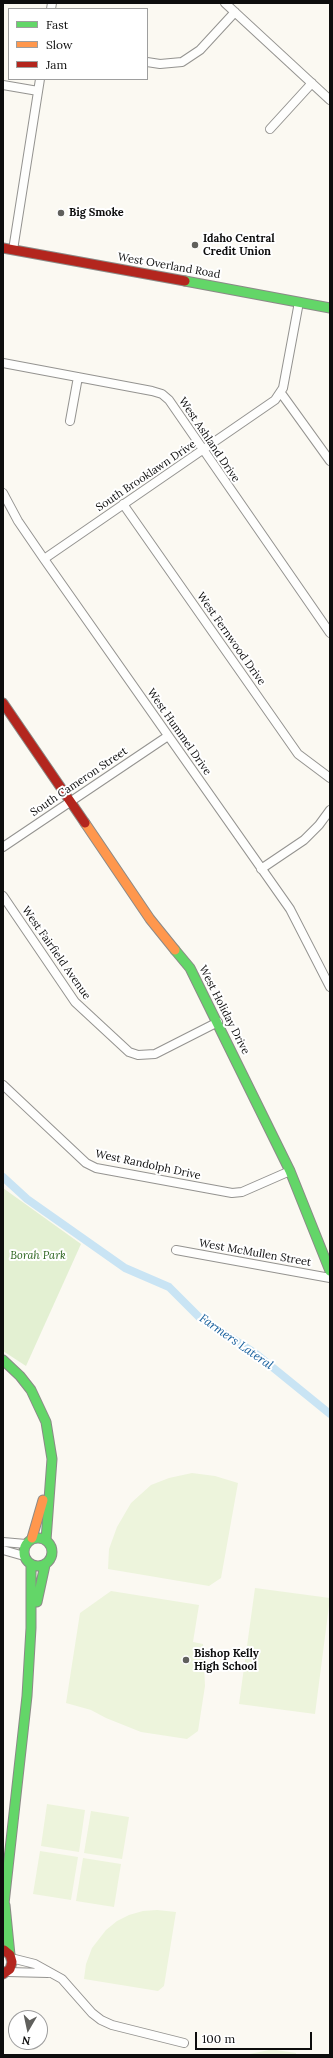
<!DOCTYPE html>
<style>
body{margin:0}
#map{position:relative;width:333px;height:2058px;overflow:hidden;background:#fbf9f2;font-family:Lora,serif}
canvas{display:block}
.frame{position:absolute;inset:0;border:4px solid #0d0d0d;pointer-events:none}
.legend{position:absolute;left:8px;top:8px;width:140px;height:72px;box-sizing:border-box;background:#fff;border:1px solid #9e9e9e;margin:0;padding:5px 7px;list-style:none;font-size:12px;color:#0d0d0d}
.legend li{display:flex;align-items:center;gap:8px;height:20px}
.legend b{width:20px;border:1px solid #9e9e9e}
.north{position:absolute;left:8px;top:2010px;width:40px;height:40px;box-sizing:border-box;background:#fff;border:1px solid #9e9e9e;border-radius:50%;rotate:189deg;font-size:11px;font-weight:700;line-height:16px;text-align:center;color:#0d0d0d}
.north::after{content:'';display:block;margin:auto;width:14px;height:18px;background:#60605d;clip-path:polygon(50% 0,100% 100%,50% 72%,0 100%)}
.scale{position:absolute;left:195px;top:2032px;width:117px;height:18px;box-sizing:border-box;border:2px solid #0d0d0d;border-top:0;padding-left:5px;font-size:12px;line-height:14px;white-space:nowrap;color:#0d0d0d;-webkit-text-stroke:3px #fff;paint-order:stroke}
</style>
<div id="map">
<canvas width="333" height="2058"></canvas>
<div class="frame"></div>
<ul class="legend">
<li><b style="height:5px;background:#63d668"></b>Fast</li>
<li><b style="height:5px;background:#ff974d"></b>Slow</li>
<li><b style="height:5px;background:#b3261e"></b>Jam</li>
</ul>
<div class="north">N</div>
<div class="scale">100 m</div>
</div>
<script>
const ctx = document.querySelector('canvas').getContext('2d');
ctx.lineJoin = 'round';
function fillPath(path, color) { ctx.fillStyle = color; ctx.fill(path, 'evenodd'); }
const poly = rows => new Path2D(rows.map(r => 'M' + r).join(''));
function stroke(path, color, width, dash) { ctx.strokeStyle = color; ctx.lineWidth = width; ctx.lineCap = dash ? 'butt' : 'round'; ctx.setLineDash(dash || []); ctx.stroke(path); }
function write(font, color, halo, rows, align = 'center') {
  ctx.font = font + ' Lora,serif'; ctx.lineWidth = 4; ctx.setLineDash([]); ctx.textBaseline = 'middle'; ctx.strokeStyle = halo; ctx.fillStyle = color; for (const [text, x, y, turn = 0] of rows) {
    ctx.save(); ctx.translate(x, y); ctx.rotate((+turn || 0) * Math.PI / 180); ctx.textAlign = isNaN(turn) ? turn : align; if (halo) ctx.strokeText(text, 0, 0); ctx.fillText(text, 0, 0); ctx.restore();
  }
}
fillPath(poly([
 [3,1188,81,1244,26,1366,3,1351]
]), '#e3f0d2');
fillPath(poly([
 [192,1473,215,1476,238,1483,221,1578,209,1586,108,1569,109,1549,117,1527,131,1503,151,1485,169,1478],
 [255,1588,330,1598,315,1714,239,1704],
 [111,1591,199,1605,193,1642,203,1644,205,1686,198,1731,187,1739,141,1732,106,1718,91,1710,66,1703,80,1613],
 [47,1804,85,1810,79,1852,41,1846],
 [91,1811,129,1817,122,1859,84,1853],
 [40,1851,78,1857,71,1900,33,1894],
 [83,1858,121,1864,114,1907,76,1901],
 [157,1910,176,1912,164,1986,158,1991,84,1979,86,1964,92,1948,106,1930,117,1921,129,1915,143,1911],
 [269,2050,276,2050,296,2053,296,2055,245,2055]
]), '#edf4dc');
stroke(poly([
 [3,1177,27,1199,125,1268,169,1287,200,1318,255,1353,330,1414]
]), '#c9e4f4', 8);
const street = poly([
 [225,3,330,100],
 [51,9,52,3],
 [147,62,160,64,182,62,200,50,235,12],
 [3,85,38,91],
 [270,129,312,83],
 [13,250,40,79],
 [3,363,152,391,162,394,169,400,330,633],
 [281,393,330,461],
 [70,421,78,377],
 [3,493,18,521,44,559,290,909,330,987],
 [123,504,298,754,330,778],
 [44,559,275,400,283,388,299,302],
 [3,847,168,736],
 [261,869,304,840,319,825,330,810],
 [3,896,75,1002,129,1052,138,1055,155,1054,218,1022],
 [3,1085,86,1163,96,1168,232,1193,242,1192,290,1171],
 [176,1250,330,1278],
 [3,1542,26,1544],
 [3,1550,24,1556],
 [11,1958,35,1964,62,1979,92,2013,101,2020,112,2025,184,2043],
 [7,1972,48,1973]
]);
const fast = poly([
 [185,281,330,308],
 [175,950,190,968,290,1171,330,1271],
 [3,1360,20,1376,31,1390,46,1422,52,1459,46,1540],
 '24 1552a14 14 0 1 1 28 0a14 14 0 1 1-28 0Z',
 [37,1602,45,1565],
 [5,1905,10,1955],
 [3,1913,27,1696,31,1628,31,1564]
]);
const slow = poly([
 [85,823,150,919,175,950],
 [32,1538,43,1500]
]);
const jam = poly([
 [3,248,185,281],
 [3,703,85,823],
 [3,1974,10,1969,12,1962,10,1955,4,1950]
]);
stroke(street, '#949390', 10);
stroke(fast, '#8b8a87', 11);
stroke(slow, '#8b8a87', 11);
stroke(jam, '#8b8a87', 11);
stroke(street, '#fefefd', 8);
stroke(fast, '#63d668', 9);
stroke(slow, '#ff974d', 9);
stroke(jam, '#b3261e', 9);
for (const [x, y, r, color] of [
 [61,213,4,"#60605d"],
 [195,245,4,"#60605d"],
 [186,1660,4,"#60605d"]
]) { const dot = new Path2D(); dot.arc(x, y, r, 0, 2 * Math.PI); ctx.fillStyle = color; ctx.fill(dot); stroke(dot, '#fff', 1.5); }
write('bold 11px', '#0d0d0d', '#fff', [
 ["Big Smoke",69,213],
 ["Idaho Central",203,239],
 ["Credit Union",203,252],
 ["Bishop Kelly",194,1654],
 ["High School",194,1667]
], 'left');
write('11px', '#0d0d0d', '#fff', [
 ["West Overland Road",169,266,10],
 ["West Ashland Drive",209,440,56],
 ["South Brooklawn Drive",146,476,-34],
 ["West Fernwood Drive",231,639,55],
 ["West Hummel Drive",179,732,55],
 ["South Cameron Street",79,782,-34],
 ["West Fairfield Avenue",56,953,55],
 ["West Holiday Drive",224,1010,63],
 ["West Randolph Drive",148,1165,12],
 ["West McMullen Street",255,1253,10]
]);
write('italic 11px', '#2c641f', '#fff', [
 ["Borah Park",38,1256]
]);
write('italic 12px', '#19619d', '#fff', [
 ["Farmers Lateral",236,1342,35]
]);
</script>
